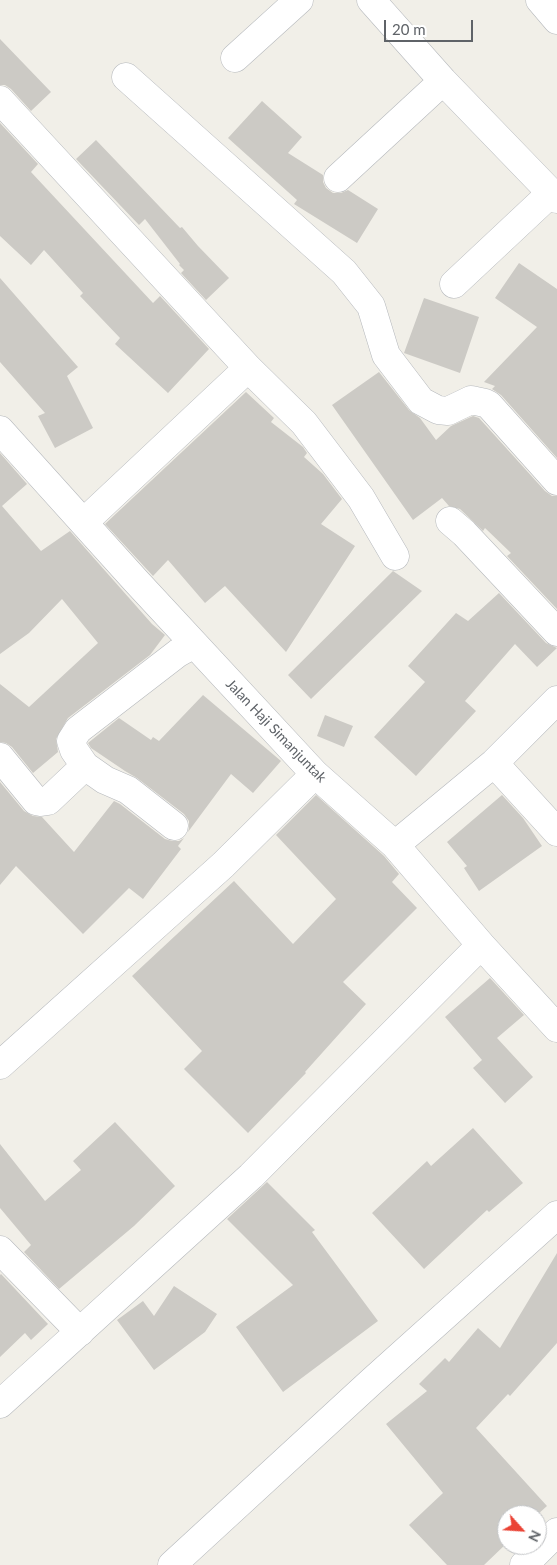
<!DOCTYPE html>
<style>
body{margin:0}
#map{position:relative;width:557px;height:1565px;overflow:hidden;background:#f1efe8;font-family:Lato,sans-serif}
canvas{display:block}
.north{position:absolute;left:497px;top:1505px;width:50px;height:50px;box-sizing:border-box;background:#fff;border:1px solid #bfc1c3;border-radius:50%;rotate:116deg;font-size:14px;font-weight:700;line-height:20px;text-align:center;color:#5f6368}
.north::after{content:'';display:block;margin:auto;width:18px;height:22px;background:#ea4335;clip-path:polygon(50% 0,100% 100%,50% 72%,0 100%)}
.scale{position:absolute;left:384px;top:20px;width:89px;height:22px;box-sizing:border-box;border:2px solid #5f6368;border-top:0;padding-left:6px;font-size:15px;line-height:18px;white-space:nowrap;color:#5f6368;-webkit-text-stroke:4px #fff;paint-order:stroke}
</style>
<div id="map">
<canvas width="557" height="1565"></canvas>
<div class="north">N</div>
<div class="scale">20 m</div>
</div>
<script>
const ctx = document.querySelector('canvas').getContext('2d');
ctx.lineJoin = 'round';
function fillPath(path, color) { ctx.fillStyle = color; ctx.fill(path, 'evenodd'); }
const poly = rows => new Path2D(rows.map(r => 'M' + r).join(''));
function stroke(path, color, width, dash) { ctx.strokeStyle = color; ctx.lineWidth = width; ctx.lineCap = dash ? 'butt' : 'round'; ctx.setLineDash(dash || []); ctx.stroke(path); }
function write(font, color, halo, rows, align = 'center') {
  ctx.font = font + ' Lato,sans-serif'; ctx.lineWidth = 5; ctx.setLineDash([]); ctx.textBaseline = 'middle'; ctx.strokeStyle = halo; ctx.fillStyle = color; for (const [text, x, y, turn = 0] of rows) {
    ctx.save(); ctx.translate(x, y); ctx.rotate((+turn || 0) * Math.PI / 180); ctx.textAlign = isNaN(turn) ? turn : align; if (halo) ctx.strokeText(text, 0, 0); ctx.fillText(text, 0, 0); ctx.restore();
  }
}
fillPath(poly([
 [0,39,51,92,31,111,11,89,5,85,0,85],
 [262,101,302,137,288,153,323,175,323,182,326,188,333,193,341,193,348,190,378,209,357,243,294,204,297,200,228,138],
 [0,123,38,164,31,172,153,303,160,296,209,349,168,393,115,344,120,338,80,296,83,293,44,250,31,265,0,236],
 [96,140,180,228,182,227,198,246,229,278,206,300,181,273,184,270,179,265,180,264,145,219,139,225,76,159],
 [519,263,557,289,557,458,501,395,492,389,495,386,484,382,537,327,495,298],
 [0,278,78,367,67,376,93,428,55,448,38,416,45,413,0,362],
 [424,298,479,317,460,373,404,353],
 [379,372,409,410,420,418,436,440,451,426,473,416,479,418,545,491,552,496,557,496,557,609,507,556,511,553,485,528,483,531,460,509,449,506,442,498,413,520,332,405],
 [246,392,274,418,271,422,303,447,307,453,304,457,323,474,342,499,321,524,355,546,286,652,225,586,205,603,168,560,153,576,105,524],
 [0,453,27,484,2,506,41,551,70,531,152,624,165,635,150,655,68,718,56,739,58,752,33,773,12,747,6,743,0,742,0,684,29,707,98,643,62,599,29,633,0,654],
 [393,571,422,591,311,699,288,675],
 [499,593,546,643,557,648,537,667,515,644,465,701,476,711,416,776,374,737,425,682,408,666,456,613,468,621],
 [203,695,281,761,253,793,231,774,188,832,189,828,189,821,184,814,137,778,125,771,91,748,88,743,119,718,151,740,153,737,159,741],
 [325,715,353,726,344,747,317,736],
 [0,782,24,811,33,816,42,817,74,852,114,801,120,804,165,839,172,841,179,841,184,838,178,846,181,849,143,899,129,888,83,934,16,866,0,885],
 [316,795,384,856,399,874,392,882,417,908,343,982,366,1004,305,1072,306,1073,248,1133,184,1069,202,1051,132,976,234,881,293,944,336,899,276,835],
 [502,795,523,818,542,846,479,891,464,868,467,866,447,842],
 [490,978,524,1015,497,1038,533,1077,505,1103,473,1068,482,1060,445,1017],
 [115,1122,175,1186,134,1226,59,1289,24,1252,31,1245,0,1208,0,1144,45,1201,81,1170,73,1161],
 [473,1128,523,1183,489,1212,487,1210,424,1269,372,1213,427,1161,431,1166],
 [267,1182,315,1230,312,1232,378,1321,283,1392,236,1327,293,1285,227,1219],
 [557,1253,557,1343,510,1396,508,1394,476,1428,547,1506,537,1515,507,1515,507,1543,484,1565,447,1565,409,1525,443,1493,386,1424,427,1391,419,1384,445,1358,449,1362,478,1328,500,1348],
 [1,1274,48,1324,31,1340,25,1333,0,1357,0,1275],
 [174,1286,217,1314,205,1332,154,1370,117,1320,143,1301,154,1316]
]), '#cccac5');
const minor = poly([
 [371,0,443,81,557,199],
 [540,0,557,20],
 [235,58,299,0],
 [126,77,344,272,371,306,386,355,421,401,438,410,448,411,471,400,485,403,489,405,557,481],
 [0,100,248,368,84,522],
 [338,178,443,81],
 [454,284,550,194],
 [248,368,304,423,361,498,395,556],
 [0,430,136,581,315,774,395,845,481,945,557,1028],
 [450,521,464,533,557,632],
 [0,757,36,801,41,802,48,801,85,766],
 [494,763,557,832],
 [174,826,128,790,105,780,85,766,74,750,71,741,78,730,178,653,194,644],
 [395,845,494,763,557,700],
 [0,1065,223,865,315,774],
 [0,1250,80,1332],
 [0,1404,251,1176,481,945],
 [172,1565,371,1382,557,1215],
 [524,1565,557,1532]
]);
stroke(minor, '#b5b8bc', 29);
stroke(minor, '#fff', 28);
write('14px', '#5f6368', '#fff', [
 ["Jalan Haji Simanjuntak",276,731,46]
]);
</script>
